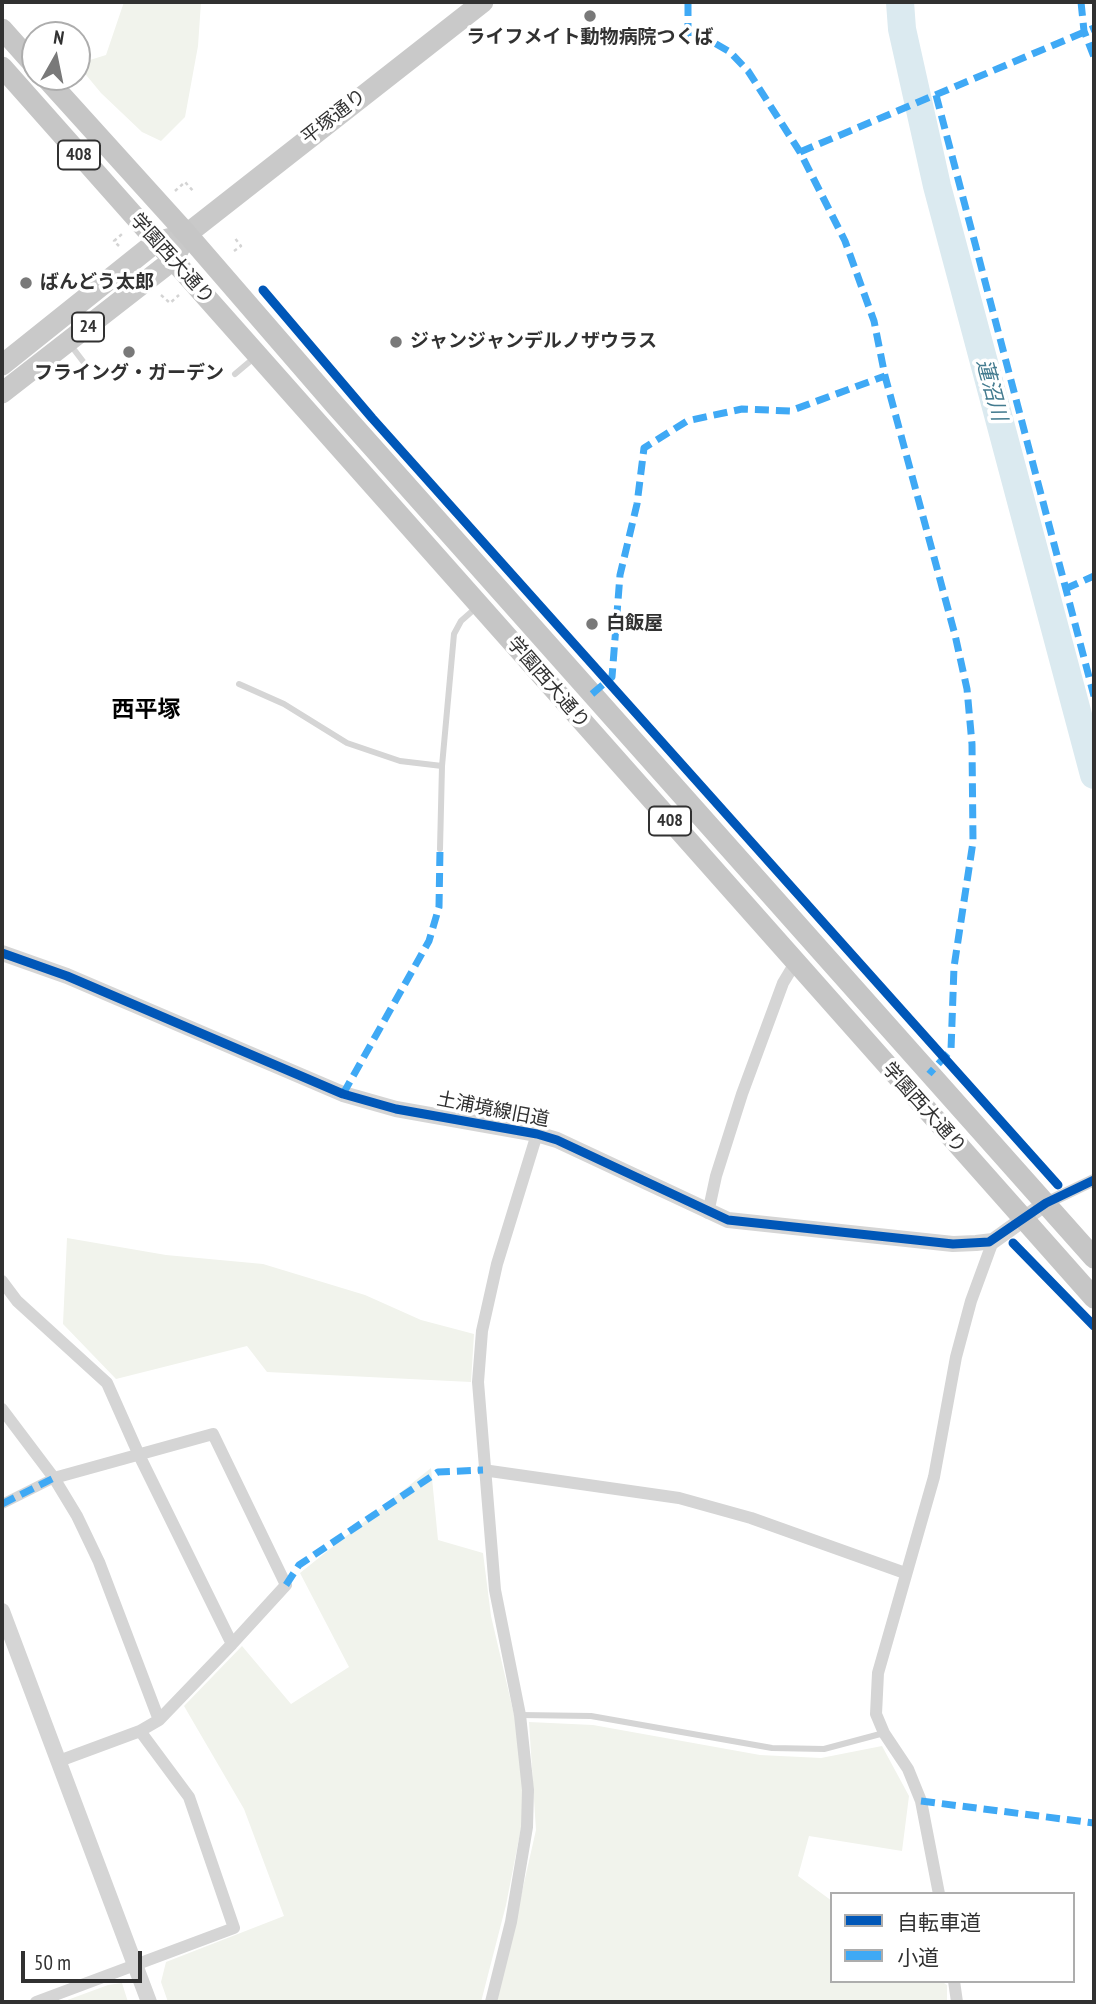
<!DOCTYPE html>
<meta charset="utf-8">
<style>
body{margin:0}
#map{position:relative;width:1096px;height:2004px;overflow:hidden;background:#fff;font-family:"PT Sans Narrow","Noto Sans JP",sans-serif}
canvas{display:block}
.frame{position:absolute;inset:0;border:4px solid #313131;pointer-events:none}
.legend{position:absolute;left:830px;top:1892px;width:245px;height:91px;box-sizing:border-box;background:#fff;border:2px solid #adadad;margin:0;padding:9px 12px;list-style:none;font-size:21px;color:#313131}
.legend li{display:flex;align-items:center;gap:14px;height:35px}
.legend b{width:35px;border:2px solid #adadad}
.north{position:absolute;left:21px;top:21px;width:70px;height:70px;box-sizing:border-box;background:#fff;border:2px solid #adadad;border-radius:50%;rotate:9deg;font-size:19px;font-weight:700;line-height:28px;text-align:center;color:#313131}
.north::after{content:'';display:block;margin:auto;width:24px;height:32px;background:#797979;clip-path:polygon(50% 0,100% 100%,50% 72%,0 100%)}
.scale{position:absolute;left:21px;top:1951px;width:121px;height:32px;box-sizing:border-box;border:4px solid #313131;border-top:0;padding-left:9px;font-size:21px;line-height:24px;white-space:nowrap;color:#313131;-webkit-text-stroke:5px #fff;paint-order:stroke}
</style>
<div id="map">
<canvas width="1096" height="2004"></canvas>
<div class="frame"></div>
<ul class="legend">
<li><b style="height:9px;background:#0057b8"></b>自転車道</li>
<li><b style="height:9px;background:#3fa9f5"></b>小道</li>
</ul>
<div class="north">N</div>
<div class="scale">50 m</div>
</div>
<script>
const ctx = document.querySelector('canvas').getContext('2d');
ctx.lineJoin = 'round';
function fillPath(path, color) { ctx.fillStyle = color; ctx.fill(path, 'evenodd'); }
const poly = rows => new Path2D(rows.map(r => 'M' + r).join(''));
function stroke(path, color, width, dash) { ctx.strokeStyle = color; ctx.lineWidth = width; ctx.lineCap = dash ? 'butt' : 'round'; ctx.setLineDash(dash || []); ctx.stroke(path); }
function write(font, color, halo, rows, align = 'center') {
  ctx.font = font + ' "PT Sans Narrow","Noto Sans JP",sans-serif'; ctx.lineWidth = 7; ctx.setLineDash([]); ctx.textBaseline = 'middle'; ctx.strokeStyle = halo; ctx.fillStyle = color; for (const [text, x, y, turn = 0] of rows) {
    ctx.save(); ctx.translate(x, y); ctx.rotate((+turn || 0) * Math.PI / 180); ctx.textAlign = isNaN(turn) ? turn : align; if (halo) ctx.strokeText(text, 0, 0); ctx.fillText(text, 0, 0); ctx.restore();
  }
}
fillPath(poly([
 [124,2,201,2,198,46,185,117,161,141,142,132,101,93,77,64,106,55],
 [67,1238,166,1255,263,1264,365,1295,421,1320,474,1334,471,1382,267,1372,247,1346,116,1379,63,1324],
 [431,1468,438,1540,483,1553,491,1616,516,1723,522,1780,522,1823,506,1905,481,2002,168,2002,161,1982,166,1962,284,1916,244,1809,184,1706,242,1646,291,1704,349,1667,300,1573],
 [529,1722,593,1725,760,1755,821,1758,882,1746,909,1796,902,1851,809,1836,798,1876,832,1901,832,1981,941,1981,947,1985,947,2002,497,2002,536,1830],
 [122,1983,128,2002,62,2002,108,1985]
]), '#f1f3ec');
stroke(poly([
 [900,2,902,29,937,186,1094,775]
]), '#dbeaf0', 28);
stroke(poly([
 [175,191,185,182,194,192],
 [119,246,114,241,122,234],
 [234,251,241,246,234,237],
 [161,295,170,303,179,295]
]), '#d4d4d4', 2.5, [3.5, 3.5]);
stroke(poly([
 [69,343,85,364],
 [235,374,254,358],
 [239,684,284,704,347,743,400,761,442,766],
 [440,849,442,766,454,634,461,621,478,606],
 [520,1715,591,1716,772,1748,824,1749,884,1733]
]), '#d5d5d5', 6);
stroke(poly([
 [2,1504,54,1478]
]), '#d5d5d5', 10);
stroke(poly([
 [1046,1203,1094,1180],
 [708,1213,716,1176,742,1094,783,983,795,963],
 [2,1281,17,1301,107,1383,139,1455,232,1644,159,1720,140,1731,59,1761],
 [2,1409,54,1478,77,1516,99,1562,159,1720],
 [483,1470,679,1498,751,1518,905,1573],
 [54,1478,213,1434,286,1585,232,1644],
 [939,1894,921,1801,908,1769,884,1733,876,1714,878,1673,934,1477,956,1357,971,1301,993,1241],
 [954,1981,957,2002],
 [36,2002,234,1928,189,1797,140,1731],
 [491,2002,511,1922,527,1827,528,1790,520,1715,495,1590,478,1382,482,1331,497,1264,537,1134]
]), '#d5d5d5', 12);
stroke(poly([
 [2,953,67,976,343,1094,396,1109,537,1134,557,1140,728,1220,953,1244,976,1243,993,1241,1046,1203],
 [2,1611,149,2002]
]), '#d5d5d5', 16);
stroke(poly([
 [2,365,156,242,172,238],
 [2,393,173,260,187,234,483,2]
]), '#c9c9c9', 21);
stroke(poly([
 [2,29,35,66],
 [2,67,1094,1298],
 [45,77,187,234,336,406,1094,1258]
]), '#c6c6c6', 21);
stroke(poly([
 [688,2,688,36,711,41,730,52,748,71,800,152,845,241,874,321,885,376,955,635,967,689,972,744,973,842,954,967,951,1050,929,1074],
 [1081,2,1084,31,1094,57],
 [936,95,1094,696],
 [800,152,1094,28],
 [1065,589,1094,576],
 [592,694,612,677,620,575,637,504,644,448,687,421,742,409,790,411,885,376],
 [343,1094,429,941,439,907,440,849],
 [2,1504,54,1478],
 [286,1585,299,1565,438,1472,483,1470],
 [921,1801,1094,1823]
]), '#3fa9f5', 7, [14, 7]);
stroke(poly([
 [263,290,372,418,1058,1185],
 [2,953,67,976,343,1094,396,1109,537,1134,557,1140,728,1220,953,1244,989,1242,1046,1203,1094,1180],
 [1013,1243,1094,1326]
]), '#0057b8', 9);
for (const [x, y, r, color] of [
 [590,16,7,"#797979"],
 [26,283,7,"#797979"],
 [396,342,7,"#797979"],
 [129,352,7,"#797979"],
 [592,624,7,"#797979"]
]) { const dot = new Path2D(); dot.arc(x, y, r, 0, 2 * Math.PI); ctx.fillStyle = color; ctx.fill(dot); stroke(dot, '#fff', 2.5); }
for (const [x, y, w] of [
 [79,155,42],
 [88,327,32],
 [670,821,42]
]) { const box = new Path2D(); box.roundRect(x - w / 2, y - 14.5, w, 29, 5); ctx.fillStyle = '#fff'; ctx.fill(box); stroke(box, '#313131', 2); }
write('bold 18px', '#313131', null, [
 ["408",79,155],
 ["24",88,327],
 ["408",670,821]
]);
write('bold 19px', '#313131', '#fff', [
 ["ライフメイト動物病院つくば",590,38,"center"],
 ["ばんどう太郎",40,283],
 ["ジャンジャンデルノザウラス",410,342],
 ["フライング・ガーデン",129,374,"center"],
 ["白飯屋",606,624]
], 'left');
write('19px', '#313131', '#fff', [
 ["平塚通り",334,117,-38],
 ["学園西大通り",172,259,48],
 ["学園西大通り",548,683,49],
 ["学園西大通り",924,1108,48],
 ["土浦境線旧道",493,1110,11]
]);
write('italic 21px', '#437b8f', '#fff', [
 ["蓮沼川",991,390,75]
]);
write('bold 23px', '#000', '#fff', [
 ["西平塚",146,710]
]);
</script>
